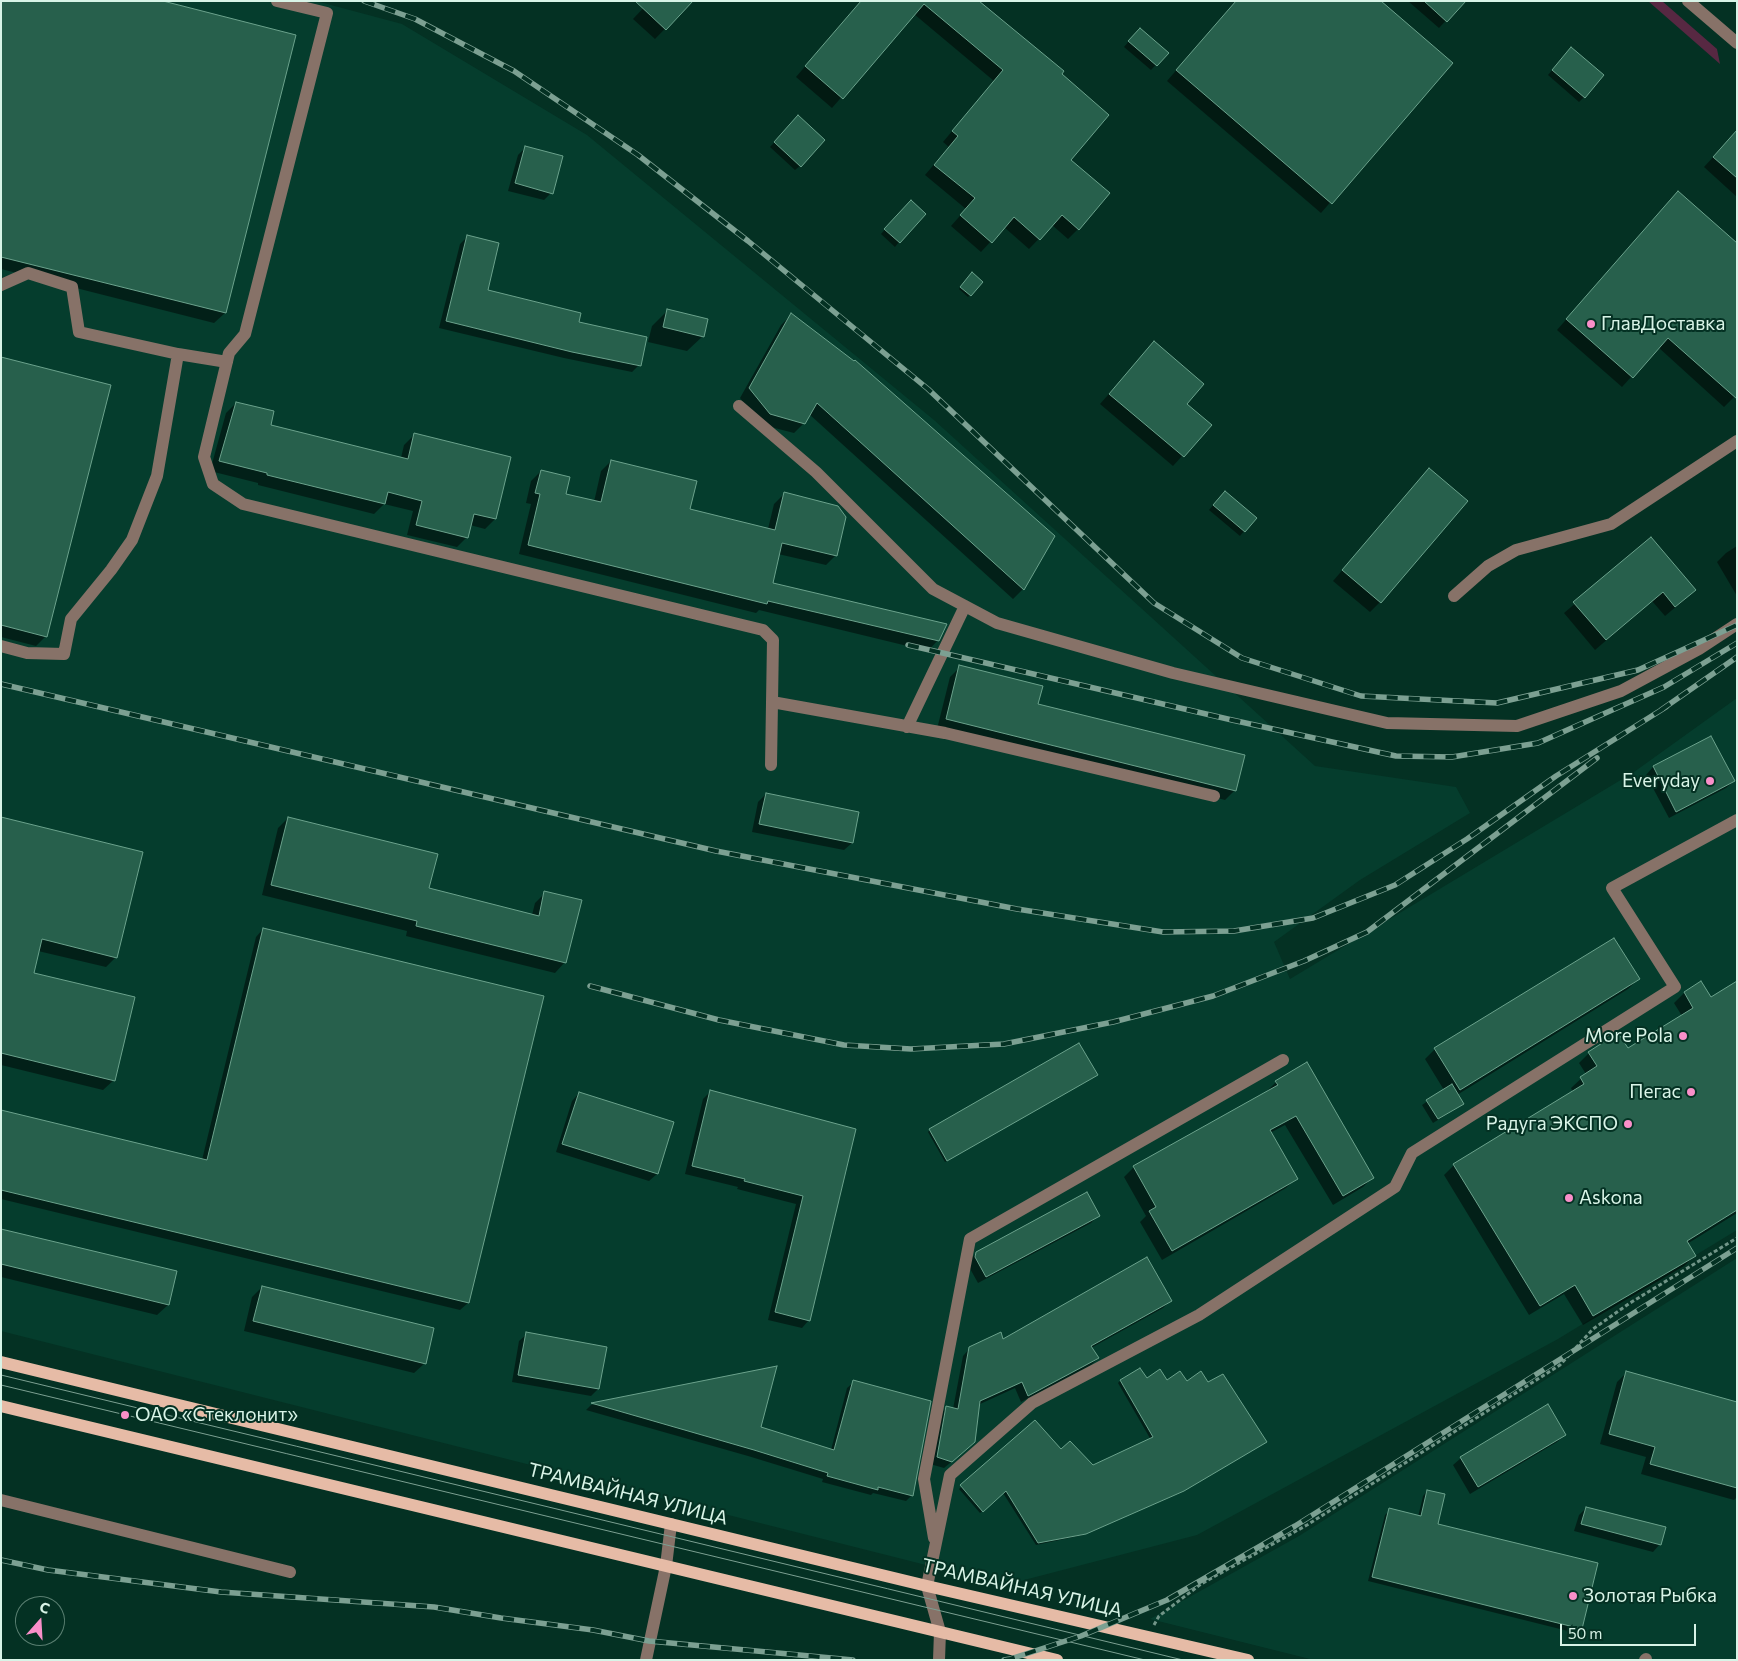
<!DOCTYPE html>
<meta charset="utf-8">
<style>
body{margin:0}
#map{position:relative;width:1738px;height:1661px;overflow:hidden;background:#043123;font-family:Commissioner,sans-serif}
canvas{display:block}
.frame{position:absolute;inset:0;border:2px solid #d8f4e7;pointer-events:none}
.north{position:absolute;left:15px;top:1596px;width:50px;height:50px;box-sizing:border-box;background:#043123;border:1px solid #597f71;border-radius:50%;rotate:19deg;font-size:14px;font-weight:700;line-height:20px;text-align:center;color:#d8f4e7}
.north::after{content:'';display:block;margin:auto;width:18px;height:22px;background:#f98fc9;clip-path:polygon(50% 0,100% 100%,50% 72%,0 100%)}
.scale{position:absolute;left:1560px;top:1624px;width:136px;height:22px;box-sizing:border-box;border:2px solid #d8f4e7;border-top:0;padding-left:6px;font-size:15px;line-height:18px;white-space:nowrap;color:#d8f4e7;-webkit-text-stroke:4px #043123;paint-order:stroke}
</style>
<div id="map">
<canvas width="1738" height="1661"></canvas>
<div class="frame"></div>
<div class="north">С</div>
<div class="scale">50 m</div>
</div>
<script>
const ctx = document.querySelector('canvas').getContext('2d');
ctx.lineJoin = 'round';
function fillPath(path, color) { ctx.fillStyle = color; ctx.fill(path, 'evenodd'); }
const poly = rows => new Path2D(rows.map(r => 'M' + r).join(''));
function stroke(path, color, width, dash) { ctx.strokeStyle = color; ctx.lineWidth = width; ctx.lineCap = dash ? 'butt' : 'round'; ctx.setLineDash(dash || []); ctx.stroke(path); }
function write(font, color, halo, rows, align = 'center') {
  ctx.font = font + ' Commissioner,sans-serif'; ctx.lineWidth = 4; ctx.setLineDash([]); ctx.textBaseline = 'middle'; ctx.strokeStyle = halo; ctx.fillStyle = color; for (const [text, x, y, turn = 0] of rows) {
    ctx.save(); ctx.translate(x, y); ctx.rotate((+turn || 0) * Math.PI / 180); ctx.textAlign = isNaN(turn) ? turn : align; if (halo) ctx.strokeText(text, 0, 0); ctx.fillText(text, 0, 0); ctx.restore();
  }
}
fillPath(poly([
 [1,1,316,1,402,24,587,135,934,420,1315,766,1456,787,1470,813,1360,880,1274,942,1290,979,1634,772,1737,698,1737,1230,1558,1339,1197,1535,1005,1585,1,1331],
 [1737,1258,1737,1660,1314,1660,1150,1619,1299,1536]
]), '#053d2d');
fillPath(poly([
 [1648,1,1662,1,1717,49,1720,64]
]), '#572842');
fillPath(poly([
 [1,1,294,36,225,313,214,323,1,269],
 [650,1,692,1,655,39,633,19],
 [861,1,977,1,1060,74,1078,229,1068,239,1052,225,1029,249,1004,227,981,252,951,226,966,209,925,175,949,147,943,142,994,81,914,14,832,108,796,77],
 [1236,1,1451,63,1321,213,1167,81],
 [1408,1,1464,1,1439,28],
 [1135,34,1167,53,1151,70,1124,47],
 [1566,54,1584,97,1579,102,1548,75],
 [798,117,800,166,795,170,770,147],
 [1737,131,1737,197,1704,167],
 [526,147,551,193,544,200,508,191,518,155],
 [1668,203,1737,394,1724,407,1658,347,1622,387,1557,330],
 [906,206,899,242,895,247,881,234],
 [467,237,486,291,577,323,639,365,632,372,564,358,439,328,460,244],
 [972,274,982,282,968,297,959,289],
 [667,311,703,336,687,351,648,342,652,326],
 [791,315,1023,589,1013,599,809,414,804,423,794,433,759,424,740,398,781,325],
 [1154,343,1186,404,1210,425,1173,466,1100,404],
 [1,358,46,636,36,646,1,637],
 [236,403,269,426,401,458,404,445,414,435,495,519,485,529,470,525,467,537,457,547,407,535,413,511,384,504,374,514,258,485,258,483,210,471,226,413],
 [611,461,689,510,768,529,774,504,784,494,836,555,826,565,778,554,771,584,938,640,928,651,759,610,756,613,519,554,531,504,526,503,531,481,541,471,564,495,594,502,601,471],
 [1429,470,1380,602,1370,612,1333,581],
 [1220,497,1244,531,1240,536,1209,510],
 [1651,539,1684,600,1665,616,1652,601,1595,650,1564,613],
 [1737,546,1737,596,1717,562,1726,553],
 [960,667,1037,705,1235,790,1225,800,937,729,950,677],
 [1711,737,1734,781,1726,788,1669,818,1646,775,1653,767],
 [766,794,858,813,852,843,844,850,752,832,758,802],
 [1,818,116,957,106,967,38,951,32,973,114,1080,103,1090,1,1065],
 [288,818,428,889,532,915,535,903,545,893,565,962,555,973,406,936,407,931,262,895,278,828],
 [263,929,468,1303,460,1310,1,1199,1,1111,202,1160,256,937],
 [1638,979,1628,989,1457,1095,1462,1103,1457,1108,1433,1123,1422,1105,1444,1090,1425,1059,1435,1049],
 [1701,983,1710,999,1737,983,1737,1213,1687,1244,1694,1256,1684,1266,1583,1325,1564,1294,1529,1315,1444,1175,1454,1165,1573,1092,1571,1088,1586,1074,1579,1063,1589,1053,1627,1049,1682,1016,1674,1003,1684,993],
 [1079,1044,1094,1076,945,1162,928,1132,930,1130],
 [1276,1082,1373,1177,1363,1187,1333,1205,1285,1125,1270,1133,1296,1178,1286,1188,1162,1260,1140,1222,1146,1216,1124,1177,1134,1167,1266,1092],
 [711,1091,855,1130,809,1320,802,1328,768,1320,796,1204,737,1189,738,1187,685,1174,703,1099],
 [579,1093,657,1174,649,1181,556,1152,572,1101],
 [1098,1215,1091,1223,978,1283,968,1265,969,1260,977,1253],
 [1,1230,175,1272,168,1305,157,1315,1,1277],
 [262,1287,425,1363,414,1373,244,1331,252,1297],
 [1170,1301,1163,1308,1091,1348,1098,1358,1091,1365,1021,1402,1015,1388,978,1405,967,1449,944,1468,930,1464,940,1414,947,1407,953,1409,963,1356,970,1348],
 [527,1334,598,1389,591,1396,512,1382,519,1341],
 [776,1368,759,1428,831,1450,847,1388,854,1382,912,1495,906,1501,873,1493,871,1495,822,1482,823,1479,748,1456,586,1410,591,1405],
 [1627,1372,1737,1403,1737,1497,1734,1500,1641,1474,1646,1457,1600,1444,1617,1382],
 [1120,1381,1207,1384,1266,1442,1180,1493,1083,1535,1036,1545,1003,1493,980,1513,959,1489,1035,1421,1061,1451,1093,1466,1151,1440,1118,1383],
 [1547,1406,1565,1435,1557,1442,1470,1494,1453,1465,1461,1458],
 [1427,1491,1436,1525,1581,1628,1576,1633,1368,1581,1385,1515,1390,1510,1418,1517,1423,1496],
 [1586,1508,1660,1544,1653,1552,1574,1531,1579,1515]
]), '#0007');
const building = poly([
 [1,1,163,1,296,35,226,313,1,257,1,1],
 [635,1,693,1,666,30,635,1],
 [861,1,979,1,1064,71,1062,74,1109,115,1071,160,1110,193,1079,230,1062,215,1040,240,1014,217,992,243,960,215,975,198,934,165,958,136,952,131,1003,70,924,4,843,99,805,66,861,1],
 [1236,1,1381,1,1453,63,1332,204,1176,70,1236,1],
 [1424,1,1466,1,1447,22,1424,1],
 [1140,28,1169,53,1157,66,1128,41,1140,28],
 [1571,47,1604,75,1585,98,1552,70,1571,47],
 [798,115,825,140,801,167,774,142,798,115],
 [1737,130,1737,178,1713,157,1737,130],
 [525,146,563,156,553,194,515,183,525,146],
 [1678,191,1737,243,1737,399,1668,338,1633,378,1566,319,1678,191],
 [911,200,926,214,900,243,884,229,911,200],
 [467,235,499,243,488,290,581,313,579,322,647,337,641,366,572,352,446,321,467,235],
 [972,272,983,282,971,296,960,287,972,272],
 [667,309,708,319,704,337,663,327,667,309],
 [791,313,854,361,855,360,1055,536,1024,590,817,403,805,424,770,414,749,388,791,313],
 [1154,341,1204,384,1187,404,1212,425,1184,457,1109,394,1154,341],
 [1,357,111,385,47,637,1,625,1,357],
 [236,402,274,411,271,425,408,459,414,433,511,457,496,519,474,514,468,538,416,525,422,501,388,492,385,504,267,475,267,473,219,461,236,402],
 [611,460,697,481,690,509,775,530,784,492,838,506,846,517,837,556,782,543,773,583,947,624,939,641,768,601,767,604,528,545,540,494,535,493,541,470,570,477,566,494,601,502,611,460],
 [1429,468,1468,501,1381,603,1342,570,1429,468],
 [1225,491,1257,518,1245,532,1213,505,1225,491],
 [1651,537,1696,590,1675,607,1663,592,1606,640,1573,602,1651,537],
 [959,665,1043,686,1038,704,1245,755,1236,791,946,719,959,665],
 [1711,736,1735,781,1676,812,1653,766,1711,736],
 [766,793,859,812,853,843,759,824,766,793],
 [1,817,143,852,117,958,42,939,34,973,135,997,115,1081,1,1053,1,817],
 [288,817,438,854,429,888,539,916,544,891,582,900,566,963,416,926,417,921,271,885,288,817],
 [263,928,544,996,469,1303,1,1190,1,1110,207,1160,263,928],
 [1614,938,1640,979,1460,1090,1434,1048,1614,938],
 [1701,981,1711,997,1737,981,1737,1210,1687,1241,1696,1256,1593,1316,1575,1285,1540,1306,1453,1164,1584,1084,1580,1077,1597,1066,1588,1052,1618,1033,1628,1048,1693,1008,1684,992,1701,981],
 [1079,1043,1098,1075,947,1161,929,1129,1079,1043],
 [1307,1062,1374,1178,1343,1196,1296,1116,1270,1130,1298,1179,1172,1251,1149,1211,1156,1207,1133,1166,1278,1085,1275,1081,1307,1062],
 [1452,1084,1464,1104,1438,1119,1426,1100,1452,1084],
 [710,1090,856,1129,810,1321,775,1312,803,1196,744,1181,745,1179,692,1166,710,1090],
 [579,1092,674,1122,658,1174,562,1144,579,1092],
 [1087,1192,1100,1216,986,1277,975,1257,976,1252,1087,1192],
 [1,1229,177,1271,169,1305,1,1264,1,1229],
 [1147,1257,1172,1301,1091,1346,1099,1358,1028,1396,1022,1382,980,1401,975,1442,952,1462,937,1457,946,1406,958,1409,969,1347,1001,1332,1003,1339,1147,1257],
 [262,1286,434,1328,426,1364,253,1321,262,1286],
 [526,1332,607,1347,599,1389,518,1375,526,1332],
 [777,1366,761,1427,834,1450,853,1380,931,1401,913,1496,878,1487,878,1490,827,1476,828,1473,754,1450,591,1403,777,1366],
 [1140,1368,1147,1378,1160,1369,1167,1380,1180,1371,1187,1381,1201,1371,1208,1382,1223,1374,1267,1442,1184,1491,1086,1534,1038,1543,1006,1491,983,1512,960,1485,1035,1420,1061,1449,1070,1441,1093,1465,1153,1437,1120,1380,1140,1368],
 [1626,1371,1737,1402,1737,1488,1650,1464,1655,1447,1609,1434,1626,1371],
 [1548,1404,1566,1435,1478,1487,1460,1457,1548,1404],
 [1427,1490,1445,1494,1438,1524,1598,1563,1582,1629,1372,1577,1389,1508,1421,1516,1427,1490],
 [1586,1507,1666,1527,1661,1545,1581,1524,1586,1507]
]);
fillPath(building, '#27604c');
stroke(building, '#6ba28c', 1);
stroke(poly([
 [1154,1625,1159,1616,1201,1584,1307,1525,1560,1365,1593,1329,1630,1303,1737,1238]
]), '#719588', 3, [4, 2.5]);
stroke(poly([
 [277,1,327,13,245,334,229,353,204,457,213,484,243,504,763,630,773,640,771,765],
 [1688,1,1737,43],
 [1,285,28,273,72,287,79,332,178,354,227,362],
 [739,406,816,472,933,589,997,623,1173,673,1387,723,1517,726,1621,691,1699,649,1737,624],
 [1454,596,1488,566,1516,550,1611,524,1737,441],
 [1,646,27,653,64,654,71,619,111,570,132,540,157,476,178,354],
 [772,702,945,733,1214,796],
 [907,727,965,606],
 [1,1500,290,1572],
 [934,1538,924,1479,970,1239,1283,1060],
 [646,1660,666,1566,671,1524],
 [939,1660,940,1632,927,1586,950,1475,1032,1403,1199,1315,1395,1187,1412,1153,1675,987,1612,888,1737,820],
 [1645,1660,1646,1659]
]), '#877268', 12);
stroke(poly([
 [1,1362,927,1586,1248,1660],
 [1,1406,1057,1660]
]), '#e6bba6', 12);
stroke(poly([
 [1,1375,1183,1660],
 [1,1385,1145,1660]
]), '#7ca092', 1);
const rail = poly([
 [364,1,415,19,514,71,638,155,748,241,928,389,1154,603,1242,658,1361,696,1497,703,1638,670,1737,625],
 [908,645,1232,720,1396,756,1452,757,1538,743,1664,687,1737,643],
 [1,684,716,851,1017,909,1163,932,1234,931,1313,918,1395,885,1467,839,1556,776,1666,707],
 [1661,710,1737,657],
 [590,986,719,1020,844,1045,911,1049,1004,1044,1113,1022,1213,996,1304,961,1367,932,1597,758],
 [1,1560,48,1570,221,1592,434,1607,501,1618,593,1630,649,1641,853,1660],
 [1004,1660,1010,1659,1081,1636,1167,1600,1295,1526,1737,1248]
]);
stroke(rail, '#7ca092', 5.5);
stroke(rail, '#043123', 4, [11]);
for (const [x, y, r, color] of [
 [1591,324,5,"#f98fc9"],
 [1710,781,5,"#f98fc9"],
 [1683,1036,5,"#f98fc9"],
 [1691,1092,5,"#f98fc9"],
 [1628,1124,5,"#f98fc9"],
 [1569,1198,5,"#f98fc9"],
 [125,1415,5,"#f98fc9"],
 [1573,1596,5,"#f98fc9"]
]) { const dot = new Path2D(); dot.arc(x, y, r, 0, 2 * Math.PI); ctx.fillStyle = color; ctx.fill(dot); stroke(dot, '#043123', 2); }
write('19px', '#d8f4e7', '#043123', [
 ["ГлавДоставка",1601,324],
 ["Everyday",1700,781,"right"],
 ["More Pola",1673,1036,"right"],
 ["Пегас",1681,1092,"right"],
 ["Радуга ЭКСПО",1618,1124,"right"],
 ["Askona",1579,1198],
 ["ОАО «Стеклонит»",135,1415],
 ["Золотая Рыбка",1583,1596]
], 'left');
write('19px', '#d8f4e7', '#043123', [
 ["ТРАМВАЙНАЯ УЛИЦА",628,1494,14],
 ["ТРАМВАЙНАЯ УЛИЦА",1022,1588,13]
]);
</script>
